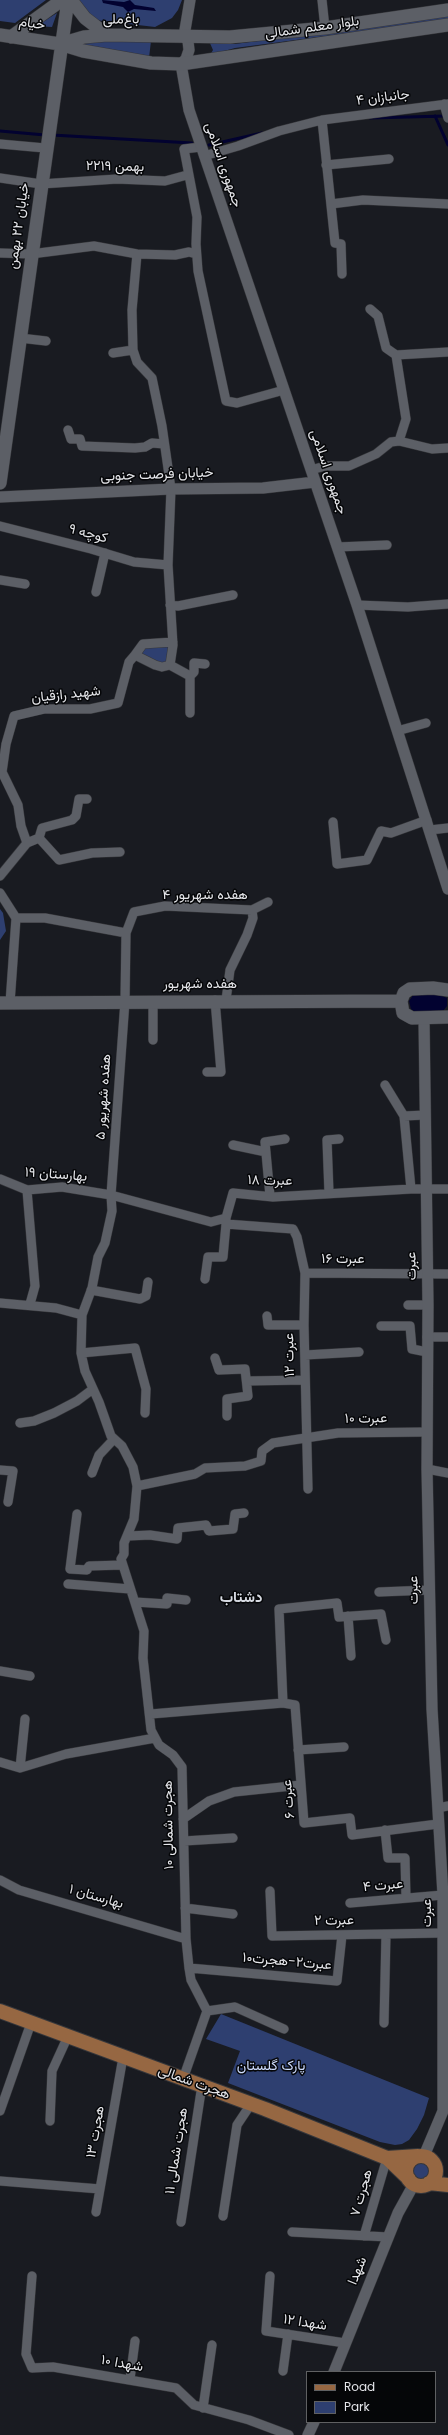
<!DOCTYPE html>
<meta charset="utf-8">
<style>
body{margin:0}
#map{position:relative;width:448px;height:2435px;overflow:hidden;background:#191b21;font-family:Poppins,sans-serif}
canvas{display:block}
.legend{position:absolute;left:306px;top:2371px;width:130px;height:52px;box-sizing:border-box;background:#050608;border:1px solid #5f6062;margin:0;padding:5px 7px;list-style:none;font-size:12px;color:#e5e6ea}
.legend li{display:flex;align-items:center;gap:8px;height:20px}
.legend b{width:20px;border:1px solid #5f6062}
</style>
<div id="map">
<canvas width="448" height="2435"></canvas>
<ul class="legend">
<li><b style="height:5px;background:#966742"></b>Road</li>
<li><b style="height:11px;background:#2e3f70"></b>Park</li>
</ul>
</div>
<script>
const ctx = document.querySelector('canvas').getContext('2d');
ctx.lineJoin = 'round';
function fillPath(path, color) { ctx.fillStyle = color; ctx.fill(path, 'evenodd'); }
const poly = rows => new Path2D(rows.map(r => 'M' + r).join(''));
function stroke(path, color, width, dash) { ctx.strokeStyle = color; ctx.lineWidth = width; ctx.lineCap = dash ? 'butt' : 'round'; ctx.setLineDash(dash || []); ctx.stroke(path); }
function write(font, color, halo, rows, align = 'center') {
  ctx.font = font + ' Poppins,Vazirmatn,sans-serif'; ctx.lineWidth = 3; ctx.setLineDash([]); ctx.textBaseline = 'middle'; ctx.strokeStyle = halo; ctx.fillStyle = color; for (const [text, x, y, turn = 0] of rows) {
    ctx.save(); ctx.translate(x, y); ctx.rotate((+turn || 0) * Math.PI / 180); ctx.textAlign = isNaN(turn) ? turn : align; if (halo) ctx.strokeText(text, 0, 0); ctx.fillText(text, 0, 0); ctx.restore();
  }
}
fillPath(poly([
 [0,0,46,0,15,23,0,21],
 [79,0,182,0,178,10,172,18,155,27,95,20,90,18],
 [57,13,52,27,36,26],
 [448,15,448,20,235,48,210,55,213,50,209,41,235,44],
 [151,41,149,58,82,46,81,42],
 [173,642,170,665,135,655,143,644],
 [0,909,3,913,6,931,0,940],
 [221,2014,429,2098,424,2115,417,2129,409,2140,402,2144,395,2145,380,2142,228,2083,240,2051,206,2039],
 '412 2170a9 9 0 1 1 18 0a9 9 0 1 1-18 0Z'
]), '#2e3f70');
fillPath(poly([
 [102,0,124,2,130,0,135,5,154,8,156,11,134,9,128,12,123,7,103,3],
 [435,993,447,998,447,1006,443,1011,415,1012,411,1009,409,1001,414,994]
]), '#020230');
stroke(poly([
 [435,116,448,145],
 [370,118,446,116],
 [0,131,45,135],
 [52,135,192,143],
 [209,145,262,133]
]), '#020230', 3);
const minor = poly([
 [322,0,325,28],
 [444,104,448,118],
 [322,120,335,243,341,244,342,274],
 [0,144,45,148],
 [201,147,184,149,197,217,196,244,198,271,226,401,237,403,284,390],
 [204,156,238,146,279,131,322,120,448,104],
 [326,165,389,159],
 [0,178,41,184,117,179,165,181,187,175],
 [331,204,363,200,448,204],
 [0,253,31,254,94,246,137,254,175,255,189,252,196,254],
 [137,254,132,310,133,350,137,362,152,378,162,426,171,489,168,565,173,645,170,665,190,676,190,713],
 [370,309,378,316,386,348,396,355,448,352],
 [20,338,46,341],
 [113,353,133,350],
 [68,430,71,439,80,439,82,446,135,448,145,447,152,443,164,444],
 [399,441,432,449,448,448],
 [311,470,325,466,349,466,376,454,391,442,399,441,406,419,396,355],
 [0,526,91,549,134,562,168,565],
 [337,547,387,545],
 [0,580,25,584],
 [96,592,105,553],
 [170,605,178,606,233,595],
 [357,605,408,607,448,604],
 [135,655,143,644,173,642],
 [190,676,194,672,194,663,205,664],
 [397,731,426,723],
 [333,822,337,864,367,860,381,831,391,833,427,820],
 [430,830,448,828],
 [39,838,59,860,92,853,120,852],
 [27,843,21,826,18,805,2,772,6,744,14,716,44,709,90,709,118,703,129,662,135,655,155,665,162,667,170,665],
 [0,876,27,843,39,838,42,828,72,820,76,816,79,799,87,799],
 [0,893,16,918],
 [16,918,45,918,126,933],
 [226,1000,230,970,247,935,253,918,252,910],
 [10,1003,16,918],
 [153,1040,153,1001],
 [207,1072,221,1072,215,1000],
 [385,1085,404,1116,411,1189],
 [404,1116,425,1115],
 [233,1145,266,1152],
 [0,1179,27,1190,62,1187,111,1195,211,1222,226,1218,233,1193,273,1197,411,1189,448,1189],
 [27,1190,35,1286,30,1304],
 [329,1193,327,1140,339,1139],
 [270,1196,265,1142,285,1139],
 [226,1218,226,1224,293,1229,297,1237,305,1273,448,1274],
 [305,1273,304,1325,308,1489],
 [205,1279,208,1257,223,1257,226,1224],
 [91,1290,140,1299,146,1296,148,1282],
 [0,1303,56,1308,82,1315],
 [408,1305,428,1305],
 [267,1316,268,1325,304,1325],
 [381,1326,410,1326,412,1349,427,1352],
 [427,1337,448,1337],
 [81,1353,135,1348,146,1389,145,1413],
 [305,1355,359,1352],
 [215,1358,219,1370,245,1369,248,1396,227,1399,227,1416],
 [247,1381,305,1380],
 [20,1423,34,1421,54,1413,77,1401,93,1389],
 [427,1469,448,1473],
 [0,1470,13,1471,8,1502],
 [92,1473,99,1455,114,1439],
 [137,1486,195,1474,205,1468,245,1466,261,1461,262,1451,273,1443,338,1433,426,1432],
 [77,1514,70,1569,87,1570,89,1566,122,1565],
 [128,1536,150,1535,177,1539,178,1528,206,1525,209,1531,233,1529,235,1514,244,1513],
 [68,1584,130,1589],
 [379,1592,429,1590],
 [135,1602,167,1604,167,1598,186,1600],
 [348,1616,351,1656],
 [0,1671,30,1676],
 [283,1703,295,1705,304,1823,350,1818,352,1835,438,1824],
 [151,1714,283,1703,279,1609,337,1603,339,1617,381,1614,386,1640],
 [298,1750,344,1747],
 [0,1762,20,1768,66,1754,155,1738],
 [20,1768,25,1719],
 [438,1808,448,1806],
 [183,1819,209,1801,234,1792,301,1785],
 [385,1830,388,1858,405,1858,406,1898],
 [184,1841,233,1838],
 [0,1880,19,1890,186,1939],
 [270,1891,272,1936,442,1933],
 [350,1903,443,1895],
 [185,1908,233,1914],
 [189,1968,337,1981,342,1935],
 [207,2011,235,2007,284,2029],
 [384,2023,386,1934],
 [183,2079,207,2011,191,1980,189,1968,186,1939,182,1767,173,1755,159,1745,151,1730,143,1658,144,1631,121,1559,124,1554,124,1543,134,1519,137,1486,133,1467,122,1446,111,1436,99,1402,85,1371,81,1353,82,1315,92,1288,98,1257,105,1243,112,1211,111,1195,125,1001,126,933,134,912,165,906,252,910,268,902],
 [0,2111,31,2023],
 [50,2121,52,2071,68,2036],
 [0,2181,100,2189],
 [96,2212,123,2057],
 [223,2216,237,2125,251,2104],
 [181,2222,202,2085],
 [292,2232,388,2237],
 [364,2236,387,2158],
 [32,2276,26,2354,32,2368,53,2367,176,2388,194,2405,249,2420,289,2435],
 [270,2276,266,2331,345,2343],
 [283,2371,288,2334],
 [130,2379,135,2341],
 [203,2408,212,2345]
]);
const tertiary = poly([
 [190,0,184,36,188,41,189,50,186,59,181,64,189,110,357,605,448,889],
 [0,497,171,489,263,488,315,482],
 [424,2156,443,2111,443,1895,432,1709,427,1469,428,1305,424,1019],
 [334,2372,398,2213,414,2184],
 [308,2435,314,2422]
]);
const secondary = poly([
 [71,0,85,18,107,35],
 [0,35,60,44,83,51,151,63,181,64,448,25],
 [11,37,62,0],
 [60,44,84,37,107,35,230,37,325,28,448,10],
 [0,483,68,0],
 [448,990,433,988,410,989,404,993,401,1001,403,1013,412,1018,448,1017],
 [0,1003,401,1001]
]);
const primary = poly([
 [0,2011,265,2109,387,2158],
 '406 2171a15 15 0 1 1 30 0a15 15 0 1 1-30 0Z',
 [409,2179,387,2158,418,2156],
 [429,2183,448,2185]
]);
stroke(minor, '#36373b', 10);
stroke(tertiary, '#36373b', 12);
stroke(secondary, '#36373b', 14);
stroke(primary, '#36373b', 16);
stroke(minor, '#5c5f66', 9);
stroke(tertiary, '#5c5f66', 11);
stroke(secondary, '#5c5f66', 13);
stroke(primary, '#966742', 14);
write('14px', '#e5e6ea', '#050608', [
 ["باغ‌ملی",121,20,-1],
 ["خیام",32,24,9],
 ["بلوار معلم شمالی",312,28,-8],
 ["جانبازان ۴",383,98,-7],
 ["جمهوری اسلامی",223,165,71],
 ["۲۲بهمن ۱۹",115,167,1],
 ["خیابان ۲۲ بهمن",19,226,-82],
 ["جمهوری اسلامی",328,472,71],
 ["خیابان فرصت جنوبی",157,475,-2],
 ["کوچه ۹",88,534,15],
 ["شهید رازقیان",66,695,-6],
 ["هفده شهریور ۴",205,895],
 ["هفده شهریور",200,984],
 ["هفده شهریور ۵",104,1097,-86],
 ["بهارستان ۱۹",56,1175,4],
 ["عبرت ۱۸",270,1181,1],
 ["عبرت ۱۶",343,1259],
 ["عبرت",412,1266,-91],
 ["عبرت ۱۲",290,1355,-91],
 ["عبرت ۱۰",366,1419,-1],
 ["عبرت",414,1590,-91],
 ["عبرت ۶",289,1799,-95],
 ["هجرت شمالی ۱۰",169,1825,-91],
 ["عبرت ۴",383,1886,-5],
 ["بهارستان ۱",96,1897,16],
 ["عبرت",427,1913,-90],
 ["عبرت ۲",334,1921,-1],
 ["عبرت۲-هجرت۱۰",287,1962,5],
 ["هجرت شمالی",194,2083,20],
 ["هجرت ۱۳",96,2132,-80],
 ["هجرت شمالی ۱۱",177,2151,-81],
 ["هجرت ۷",362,2193,-74],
 ["شهدا",358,2271,-68],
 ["شهدا ۱۲",305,2323,9],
 ["شهدا ۱۰",122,2364,10]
]);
write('14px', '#cddbfc', '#050608', [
 ["پارک گلستان",271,2066]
]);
write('bold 15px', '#d6dae2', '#050608', [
 ["دشتاب",241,1598]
]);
</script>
